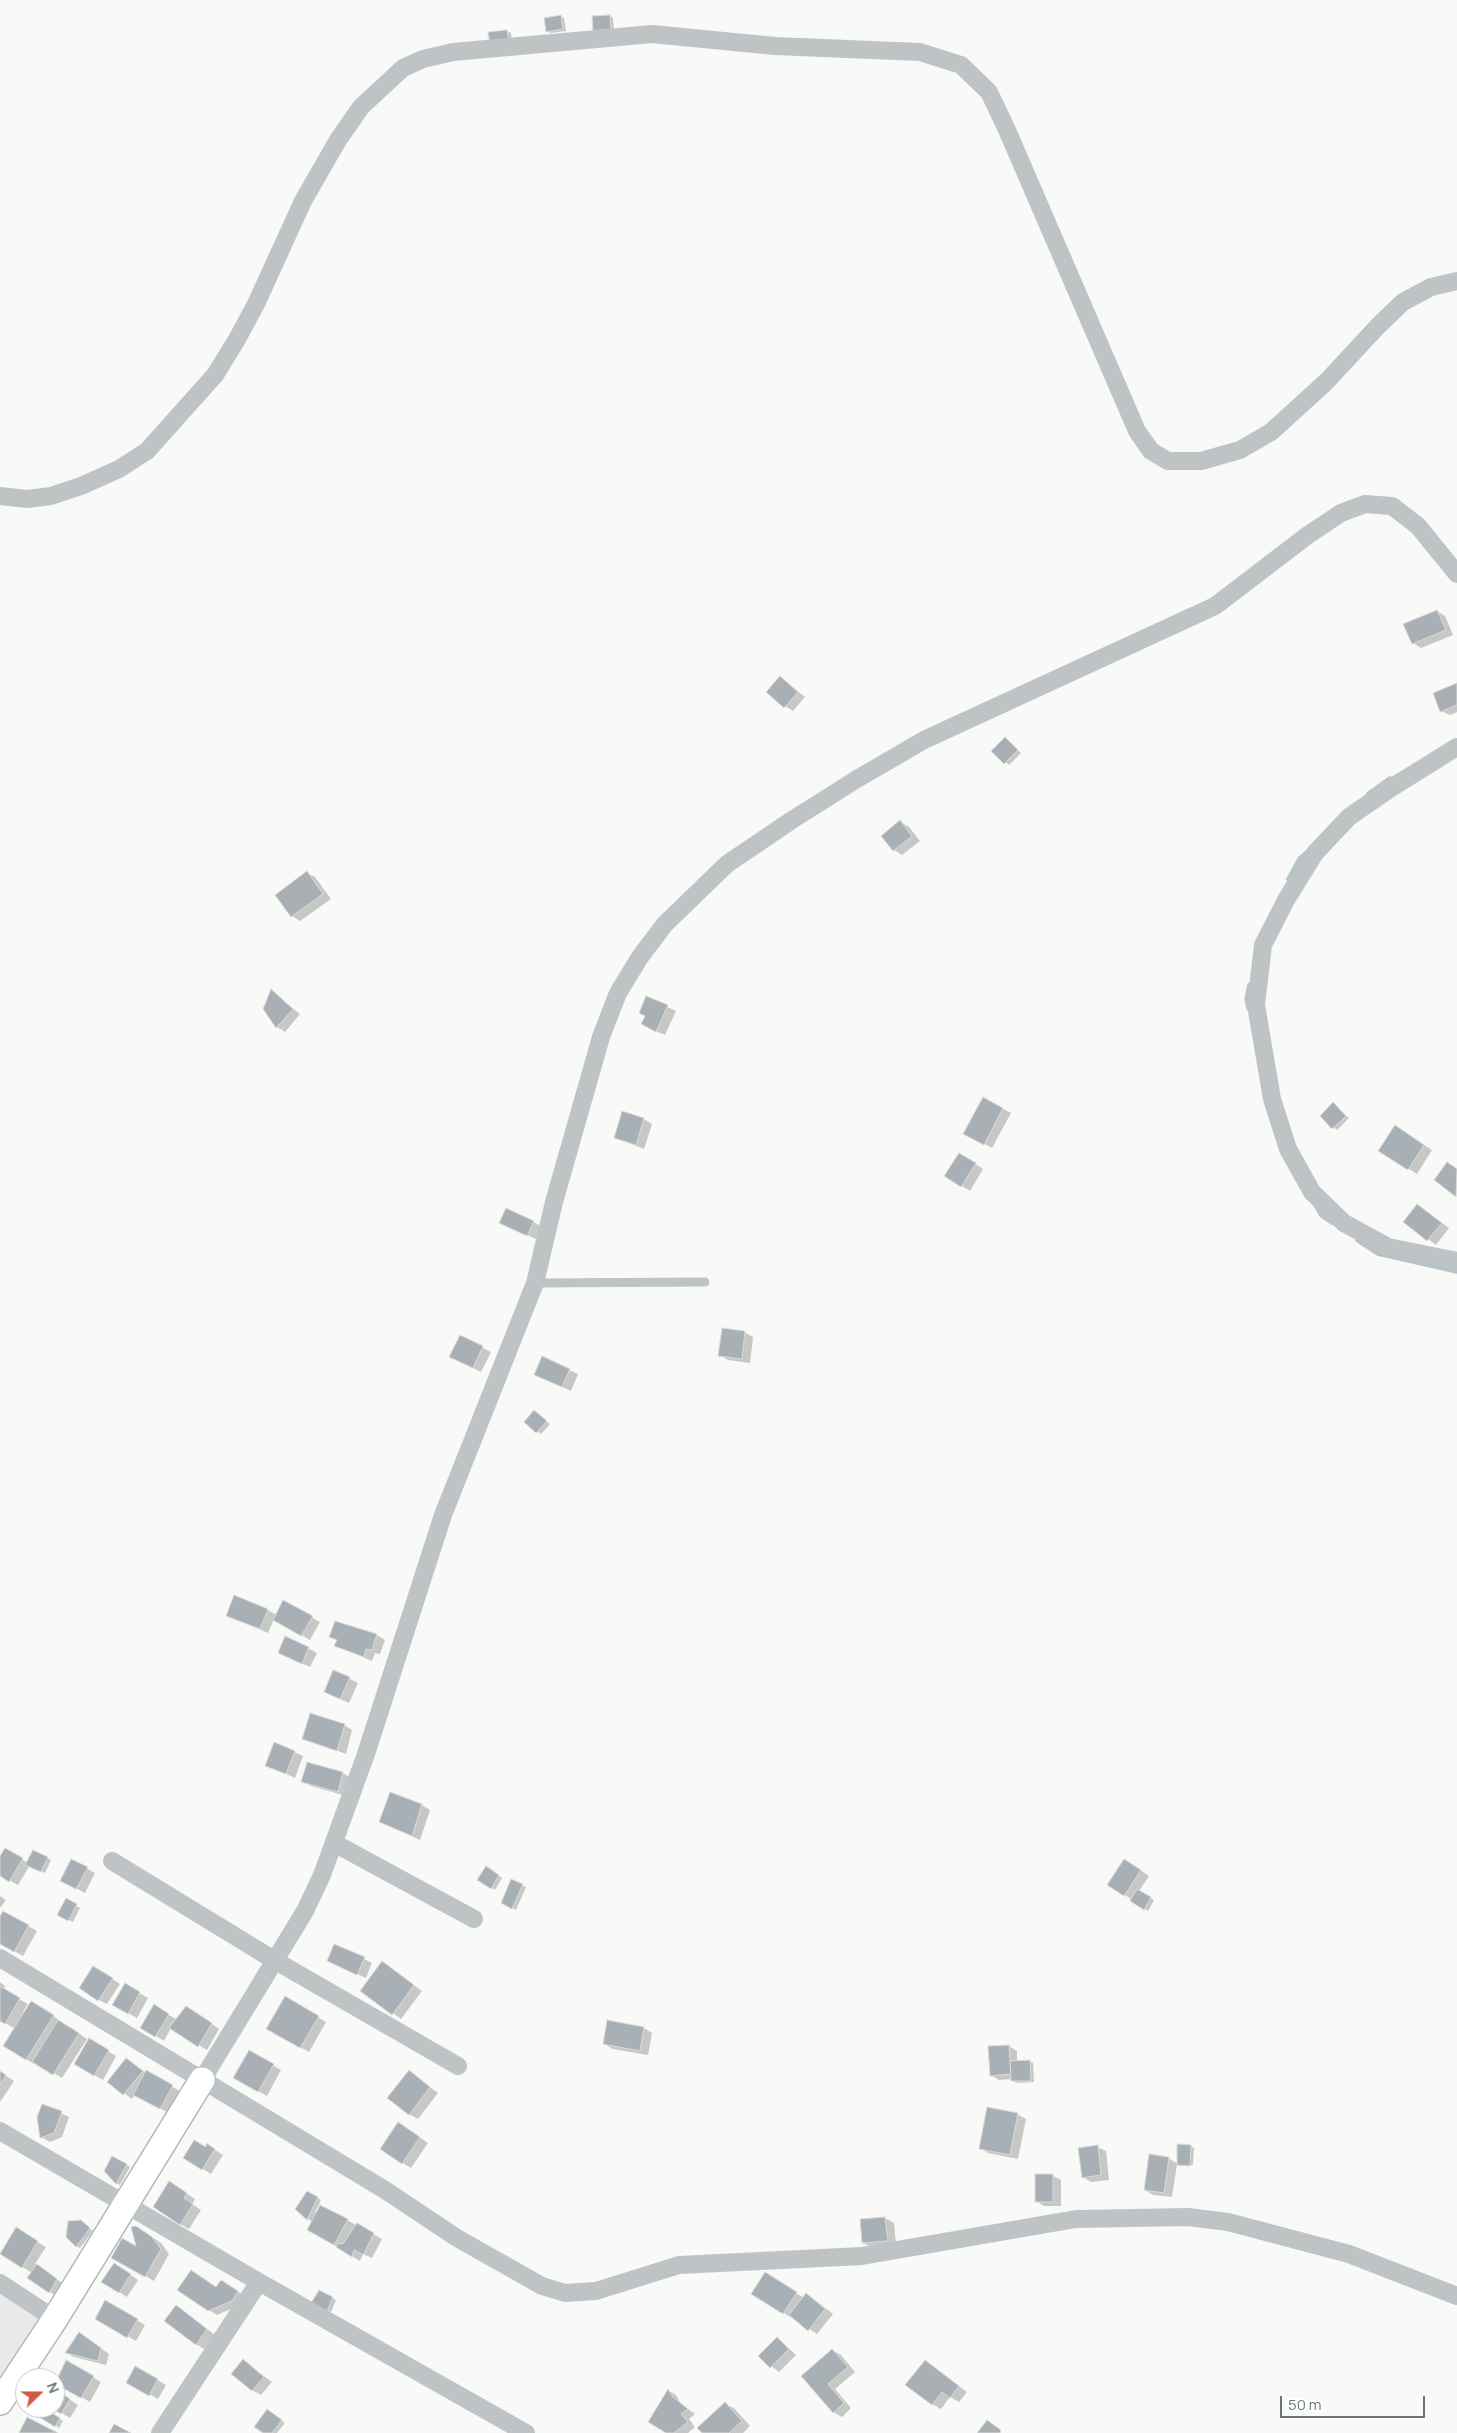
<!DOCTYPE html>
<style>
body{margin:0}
#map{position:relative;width:1457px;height:2433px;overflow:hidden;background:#f9f9f7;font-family:Manrope,sans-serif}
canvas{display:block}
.north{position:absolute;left:15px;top:2368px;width:50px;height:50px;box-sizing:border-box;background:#fff;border:1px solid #c2c8cb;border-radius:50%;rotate:68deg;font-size:14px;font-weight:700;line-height:20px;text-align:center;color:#66757e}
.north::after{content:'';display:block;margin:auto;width:18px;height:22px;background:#d05b3f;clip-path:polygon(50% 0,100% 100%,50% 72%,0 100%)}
.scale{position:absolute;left:1280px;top:2396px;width:145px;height:22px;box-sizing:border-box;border:2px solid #66757e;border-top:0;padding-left:6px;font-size:15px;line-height:18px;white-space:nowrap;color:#66757e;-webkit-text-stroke:4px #fff;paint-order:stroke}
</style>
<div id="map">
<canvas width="1457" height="2433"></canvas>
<div class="north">N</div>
<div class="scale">50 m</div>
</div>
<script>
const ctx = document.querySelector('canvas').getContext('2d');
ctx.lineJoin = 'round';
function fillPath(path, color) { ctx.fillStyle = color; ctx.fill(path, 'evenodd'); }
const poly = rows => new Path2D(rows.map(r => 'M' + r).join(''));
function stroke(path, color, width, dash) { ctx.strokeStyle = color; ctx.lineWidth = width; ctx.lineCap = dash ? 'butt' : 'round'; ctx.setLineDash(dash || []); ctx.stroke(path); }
fillPath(poly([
 [0,2294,41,2319,0,2381]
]), '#eaeaea');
fillPath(poly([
 [560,16,564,18,566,31,551,33,547,31],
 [610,16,613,18,614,31,598,32],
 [507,31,511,33,512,44,494,46],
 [1437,611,1445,616,1453,635,1421,648,1413,643],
 [781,678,805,697,793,711,785,706],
 [1457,684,1457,712,1450,715,1441,711],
 [1005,739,1021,753,1009,765,993,751],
 [900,822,909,827,920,841,902,855,894,850],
 [307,873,315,877,331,899,300,921,292,916,277,895],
 [271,991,300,1014,285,1032,277,1027,264,1009],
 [647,998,676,1011,665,1035,651,1029,647,1016],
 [983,1098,1011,1113,992,1148,965,1133],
 [1333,1104,1349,1118,1337,1130,1321,1116],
 [644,1119,652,1124,644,1149,616,1138],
 [1404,1132,1432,1150,1417,1174,1380,1150],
 [968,1159,983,1169,970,1191,962,1186],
 [1418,1205,1449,1228,1436,1245,1405,1221],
 [533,1222,541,1226,536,1239,509,1227],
 [744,1332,753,1337,750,1363,728,1360,720,1355],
 [460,1337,491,1352,481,1372,459,1361],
 [569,1370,578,1374,571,1391,544,1379],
 [538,1414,550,1424,541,1434,525,1422],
 [284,1602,320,1622,310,1640,274,1619,268,1633,227,1615,267,1610,277,1615],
 [377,1635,385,1640,380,1654,375,1653,372,1661,335,1645],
 [308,1648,317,1653,310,1667,279,1653],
 [334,1671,358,1683,349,1703,333,1696],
 [344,1725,352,1730,346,1754,304,1738],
 [294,1752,303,1756,295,1778,267,1765],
 [308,1763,343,1773,351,1778,346,1796,311,1786,302,1781],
 [422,1805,430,1810,420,1840,381,1822],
 [5,1849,28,1863,33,1852,51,1860,45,1873,30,1865,18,1885,0,1875,0,1858],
 [71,1860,95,1873,85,1893,61,1880],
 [1133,1865,1149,1876,1139,1891,1154,1900,1148,1911,1109,1884],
 [486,1868,502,1878,495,1890,479,1880],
 [512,1881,526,1887,516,1910,506,1905],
 [0,1896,6,1900,0,1908],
 [66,1900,80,1908,73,1922,58,1914],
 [4,1912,37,1931,23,1956,0,1943,0,1919],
 [364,1959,372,1963,366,1978,337,1965],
 [382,1962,422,1991,401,2019,362,1990],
 [102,1972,120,1984,107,2004,99,2000],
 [0,1982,5,1986,3,1990,28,2004,23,2012,25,2013,40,2007,87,2039,62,2078,36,2062,34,2064,26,2059,15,2029,0,2020],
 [125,1985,148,1998,137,2018,114,2005],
 [285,1998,326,2022,309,2052,267,2028],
 [163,2012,178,2020,194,2012,219,2029,207,2050,171,2028,164,2041,142,2027],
 [644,2028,652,2033,648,2055,613,2049,604,2044],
 [89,2040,116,2056,103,2080,75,2064],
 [1009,2046,1017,2051,1017,2061,1029,2061,1033,2063,1034,2082,1016,2083,1012,2079,999,2080,991,2075],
 [250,2052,281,2070,267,2096,235,2078],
 [127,2059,146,2073,180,2091,169,2113,135,2095,132,2099,108,2081],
 [0,2072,14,2081,0,2102],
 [417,2077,438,2093,418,2119,409,2114],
 [61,2113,69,2117,62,2137,50,2142,41,2137],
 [1017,2114,1026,2119,1018,2159,988,2153,980,2148],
 [406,2128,428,2143,411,2168,403,2163],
 [207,2145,223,2155,211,2174,185,2158,207,2149],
 [1190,2146,1194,2148,1193,2165,1180,2166,1177,2164,1172,2197,1153,2195,1145,2190,1168,2158,1178,2164],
 [1097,2147,1106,2151,1109,2180,1091,2182,1083,2177],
 [113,2158,130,2167,120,2185,116,2183],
 [1053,2176,1061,2180,1061,2206,1044,2206,1036,2201],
 [178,2188,195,2199,192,2204,201,2210,189,2229,180,2224],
 [308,2192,321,2200,315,2212,347,2220,382,2239,372,2258,363,2254,360,2261,308,2229,312,2222,297,2209],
 [885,2218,894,2223,896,2245,871,2247,863,2243,861,2221],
 [85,2224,93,2231,80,2248,76,2246],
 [145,2232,161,2243,169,2254,154,2281,113,2258,138,2248],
 [23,2234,46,2247,35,2264,65,2285,58,2297,28,2278,32,2273,1,2253],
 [122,2269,138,2280,127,2297,119,2292],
 [773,2279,804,2298,807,2295,815,2300,833,2314,817,2334,784,2313],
 [230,2286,246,2297,240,2305,217,2315,209,2310,217,2288],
 [320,2291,336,2300,331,2312,313,2303],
 [106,2302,145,2325,136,2341,96,2318],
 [185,2312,215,2335,204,2349,196,2344],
 [87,2338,109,2354,106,2365,74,2357,66,2353],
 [777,2338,796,2355,779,2372,759,2356],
 [832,2350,841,2355,855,2372,835,2389,851,2408,842,2417,833,2412,802,2376],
 [244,2361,272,2382,261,2395,252,2390],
 [925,2361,967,2392,959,2402,950,2397,941,2409,932,2404],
 [66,2362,101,2382,90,2402,55,2382],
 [136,2368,166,2385,158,2399,128,2382],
 [55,2390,78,2405,70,2418,54,2408],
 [668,2390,676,2395,681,2404,695,2414,689,2419,695,2427,688,2433,668,2433],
 [725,2404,734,2408,750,2426,743,2433,703,2433],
 [31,2408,43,2408,63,2421,59,2428],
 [271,2413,285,2423,277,2433,265,2433]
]), '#0003');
stroke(poly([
 [1369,794,1390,779],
 [1289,879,1300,859,1308,852],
 [1249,1008,1247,999,1250,985],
 [1316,1205,1322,1215,1332,1222],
 [1358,1240,1378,1253,1457,1271]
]), '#b7c3c6', 5.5);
const building = poly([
 [561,15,563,29,546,32,544,18,561,15],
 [610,15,611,29,593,31,592,16,610,15],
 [507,30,509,43,490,45,488,32,507,30],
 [1437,610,1446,630,1412,644,1403,624,1437,610],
 [780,676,798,692,784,708,766,692,780,676],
 [1457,683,1457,705,1440,712,1433,693,1457,683],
 [1005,737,1018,750,1004,764,991,751,1005,737],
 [900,820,912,836,893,851,881,836,900,820],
 [307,871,323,894,291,917,275,895,307,871],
 [271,989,293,1009,276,1028,263,1009,271,989],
 [646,996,668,1005,656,1032,641,1024,645,1016,639,1013,646,996],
 [983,1097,1003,1108,984,1145,963,1134,983,1097],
 [1333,1102,1346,1116,1332,1129,1320,1116,1333,1102],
 [622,1111,644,1118,636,1145,614,1138,622,1111],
 [1395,1125,1424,1145,1408,1170,1378,1151,1395,1125],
 [959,1153,976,1163,961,1187,944,1176,959,1153],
 [1447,1162,1457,1169,1456,1197,1434,1180,1447,1162],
 [1417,1204,1442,1223,1427,1241,1403,1222,1417,1204],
 [506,1208,534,1221,527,1236,499,1223,506,1208],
 [722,1328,745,1331,742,1359,718,1356,722,1328],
 [460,1335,483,1346,473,1368,449,1357,460,1335],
 [542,1356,570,1369,562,1387,534,1375,542,1356],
 [534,1410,547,1421,536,1433,524,1422,534,1410],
 [234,1595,268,1609,260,1629,226,1616,234,1595],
 [283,1600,313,1616,301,1636,273,1620,283,1600],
 [335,1621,377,1634,372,1650,366,1649,364,1657,334,1646,337,1640,329,1637,335,1621],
 [285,1636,309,1647,302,1664,278,1653,285,1636],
 [333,1670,350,1677,340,1699,324,1692,333,1670],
 [310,1713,345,1724,337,1751,302,1739,310,1713],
 [274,1742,295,1751,286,1774,265,1766,274,1742],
 [307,1762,343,1772,338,1792,301,1782,307,1762],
 [390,1792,422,1804,412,1836,379,1822,390,1792],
 [5,1848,23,1858,9,1882,0,1876,0,1856,5,1848],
 [33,1850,48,1857,41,1872,25,1865,33,1850],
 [71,1859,88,1867,76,1889,60,1881,71,1859],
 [1124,1859,1141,1870,1124,1896,1107,1885,1124,1859],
 [486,1866,499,1875,491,1889,477,1880,486,1866],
 [511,1879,523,1884,512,1909,501,1903,511,1879],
 [1137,1889,1151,1897,1144,1910,1130,1901,1137,1889],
 [66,1898,77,1904,68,1921,57,1915,66,1898],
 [3,1911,29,1925,14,1952,0,1944,0,1916,3,1911],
 [334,1944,365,1957,357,1975,327,1961,334,1944],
 [382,1961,414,1985,392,2015,360,1991,382,1961],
 [93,1966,113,1978,98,2001,79,1988,93,1966],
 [125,1983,140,1992,128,2014,112,2005,125,1983],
 [0,1986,20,1998,5,2024,0,2021,0,1986],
 [285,1996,319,2016,300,2048,266,2029,285,1996],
 [31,2001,54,2015,26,2060,3,2046,31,2001],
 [154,2004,169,2014,155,2037,140,2028,154,2004],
 [186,2006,212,2023,198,2047,169,2028,186,2006],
 [58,2020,79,2033,53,2075,32,2062,58,2020],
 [607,2020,644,2027,640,2051,603,2044,607,2020],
 [89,2038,109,2050,94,2076,74,2064,89,2038],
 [1009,2045,1011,2074,990,2076,988,2046,1009,2045],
 [249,2050,274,2064,258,2092,233,2078,249,2050],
 [126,2058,143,2071,123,2095,107,2082,126,2058],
 [1030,2060,1031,2081,1011,2081,1010,2061,1030,2060],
 [146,2070,173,2085,160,2109,133,2095,146,2070],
 [409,2070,430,2087,409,2115,387,2098,409,2070],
 [0,2071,6,2075,0,2085,0,2071],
 [42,2104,62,2111,54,2133,40,2138,37,2117,42,2104],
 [987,2107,1018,2113,1010,2155,979,2149,987,2107],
 [398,2122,420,2137,402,2164,380,2149,398,2122],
 [194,2140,206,2147,206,2143,215,2149,202,2170,183,2158,194,2140],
 [1177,2144,1191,2145,1190,2166,1177,2165,1177,2144],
 [1098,2145,1101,2175,1082,2178,1078,2148,1098,2145],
 [1149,2154,1169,2157,1164,2193,1144,2190,1149,2154],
 [112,2156,127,2164,116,2184,104,2171,112,2156],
 [1035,2174,1053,2174,1053,2202,1035,2202,1035,2174],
 [169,2181,187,2193,184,2198,193,2204,180,2225,153,2207,169,2181],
 [307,2191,318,2197,307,2220,295,2209,307,2191],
 [320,2205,348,2219,334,2245,307,2230,320,2205],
 [885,2217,888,2241,862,2243,860,2219,885,2217],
 [81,2220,90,2228,76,2247,66,2237,68,2221,81,2220],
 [357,2223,374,2233,363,2255,354,2250,352,2257,336,2247,339,2243,343,2244,357,2223],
 [136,2226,152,2237,161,2249,145,2277,111,2258,122,2238,136,2246,131,2227,136,2226],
 [16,2227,38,2241,22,2268,0,2254,16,2227],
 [114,2263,131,2274,119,2293,101,2282,114,2263],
 [37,2264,57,2279,49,2293,27,2278,37,2264],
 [191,2270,216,2287,221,2280,238,2291,232,2301,208,2311,177,2290,191,2270],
 [765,2272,797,2292,783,2314,751,2294,765,2272],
 [319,2290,333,2297,327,2311,311,2303,319,2290],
 [806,2293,825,2309,808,2331,789,2315,806,2293],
 [105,2300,138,2319,127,2338,95,2319,105,2300],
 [176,2305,207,2329,196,2345,164,2321,176,2305],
 [79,2332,101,2348,98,2361,65,2353,79,2332],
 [777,2337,789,2349,770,2368,758,2356,777,2337],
 [832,2349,848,2367,828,2384,844,2403,833,2413,801,2376,832,2349],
 [243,2359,264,2377,252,2391,231,2374,243,2359],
 [66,2360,94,2376,81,2398,55,2384,66,2360],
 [925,2360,959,2386,950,2398,942,2392,932,2405,905,2385,925,2360],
 [135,2366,158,2379,149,2396,126,2383,135,2366],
 [55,2389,70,2399,61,2414,52,2408,55,2408,55,2389],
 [668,2389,673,2397,688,2409,681,2414,688,2422,674,2433,666,2433,648,2422,668,2389],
 [725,2402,742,2421,729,2433,702,2433,697,2428,725,2402],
 [29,2408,44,2408,60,2418,55,2427,28,2410,29,2408],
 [267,2409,282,2420,272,2433,263,2433,254,2427,267,2409],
 [27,2417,58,2433,19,2433,27,2417],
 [987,2420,1001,2430,1000,2433,977,2433,987,2420],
 [114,2424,131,2433,109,2433,114,2424]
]);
fillPath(building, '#a8afb5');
stroke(building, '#dadad9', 1);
const secondary = poly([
 [0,2402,55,2319,202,2080]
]);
stroke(secondary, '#b1b7bb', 28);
stroke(poly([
 [535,1283,705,1282]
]), '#bec3c6', 9);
stroke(poly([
 [0,496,27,499,51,496,81,486,119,469,147,451,215,375,236,341,256,304,303,201,338,140,361,107,403,68,423,59,453,52,652,34,775,46,920,52,961,65,989,92,1007,130,1137,431,1151,451,1168,461,1201,461,1240,450,1271,432,1326,382,1378,326,1403,302,1431,287,1457,281],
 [1457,747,1391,788,1349,817,1315,853,1286,900,1263,945,1256,1005,1272,1099,1288,1149,1312,1192,1344,1223,1388,1247,1457,1261],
 [334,1843,474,1919],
 [112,1861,274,1960,458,2066],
 [0,1958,385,2190,457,2238,542,2286,565,2293,596,2291,679,2265,862,2256,1076,2219,1188,2217,1228,2222,1349,2254,1457,2296],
 [202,2080,305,1911,322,1875,366,1754,443,1515,535,1283,554,1202,601,1037,618,993,640,957,665,924,727,864,792,820,857,779,924,740,1215,606,1308,535,1341,513,1365,504,1392,506,1418,526,1457,574],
 [0,2131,259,2282,526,2433],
 [0,2283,55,2319],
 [160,2433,259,2282]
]), '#bec3c6', 18);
stroke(secondary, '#fff', 25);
</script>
